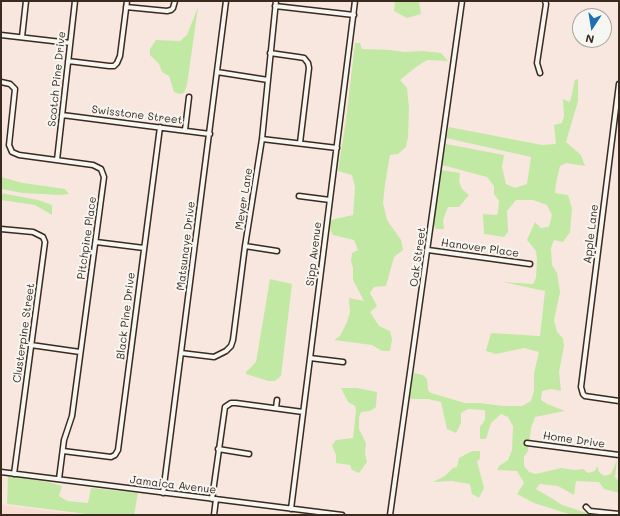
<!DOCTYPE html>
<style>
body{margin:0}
#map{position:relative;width:620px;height:516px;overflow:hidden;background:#f8e7df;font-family:Mali,sans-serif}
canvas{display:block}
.frame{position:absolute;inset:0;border:2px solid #3b2a1e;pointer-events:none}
.north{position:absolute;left:572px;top:8px;width:40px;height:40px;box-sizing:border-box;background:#f6f6f2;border:1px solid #aba49d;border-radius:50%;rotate:192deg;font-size:11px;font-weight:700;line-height:16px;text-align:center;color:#3b2a1e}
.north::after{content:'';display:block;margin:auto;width:14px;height:18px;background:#1f6fb2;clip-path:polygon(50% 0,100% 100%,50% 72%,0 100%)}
</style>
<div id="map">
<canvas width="620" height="516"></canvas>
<div class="frame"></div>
<div class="north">N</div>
</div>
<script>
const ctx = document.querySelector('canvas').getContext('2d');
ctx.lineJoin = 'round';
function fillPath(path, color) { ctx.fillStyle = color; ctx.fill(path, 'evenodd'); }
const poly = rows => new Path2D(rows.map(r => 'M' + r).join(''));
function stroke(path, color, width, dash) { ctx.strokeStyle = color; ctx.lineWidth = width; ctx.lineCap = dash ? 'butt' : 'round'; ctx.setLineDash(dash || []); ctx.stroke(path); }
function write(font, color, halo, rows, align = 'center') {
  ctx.font = font + ' Mali,sans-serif'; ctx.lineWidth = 4; ctx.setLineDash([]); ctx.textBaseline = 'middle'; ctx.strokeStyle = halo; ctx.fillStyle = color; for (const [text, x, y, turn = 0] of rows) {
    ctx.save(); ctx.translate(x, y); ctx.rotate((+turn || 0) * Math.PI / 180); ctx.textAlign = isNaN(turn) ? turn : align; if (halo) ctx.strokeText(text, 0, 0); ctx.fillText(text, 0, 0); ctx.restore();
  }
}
fillPath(poly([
 [1,505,84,515,1,515]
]), '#faddd2');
fillPath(poly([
 [395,1,419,1,421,14,407,18,394,11],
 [198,7,187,85,184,93,180,94,174,92,169,76,162,72,159,64,150,55,150,49,156,40,180,41,187,35],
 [355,43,360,43,362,49,390,50,404,52,423,51,441,53,448,61,427,60,416,67,400,80,407,88,409,108,408,137,406,147,398,154,390,155,385,184,383,203,387,220,401,240,403,250,394,257,386,286,374,287,370,293,377,306,370,312,379,326,390,331,392,339,390,351,382,351,372,345,334,340,340,336,347,322,350,312,349,298,364,301,353,280,353,268,351,261,352,253,358,250,354,240,333,235,329,227,331,220,353,215,355,187,352,175,338,171,346,120],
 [578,79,578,101,566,142,581,155,585,166,566,163,560,166,556,183,555,193,568,195,572,208,570,232,563,242,554,240,551,248,552,265,557,273,560,292,554,320,557,332,563,338,564,346,559,372,561,391,551,389,542,391,541,400,547,404,565,411,535,417,531,428,528,451,524,457,524,466,529,472,536,474,561,468,575,470,583,469,588,473,595,471,597,466,599,472,604,476,611,474,617,460,615,477,619,482,619,493,604,489,599,482,576,481,574,495,558,486,540,484,536,489,553,499,562,505,593,515,572,515,534,503,517,494,524,483,517,471,497,470,499,466,508,460,512,450,513,426,508,417,501,414,491,423,486,439,480,439,480,427,485,420,485,410,468,409,461,413,461,423,456,433,447,429,441,402,428,399,409,399,414,373,423,375,427,379,428,390,431,393,465,403,480,403,503,406,522,406,531,401,534,391,534,373,539,352,524,348,496,354,486,351,491,333,540,336,545,291,503,282,533,284,536,278,537,260,536,251,527,240,535,222,541,228,549,227,552,215,547,205,533,200,516,200,507,211,508,232,504,237,484,234,483,214,497,215,498,212,499,201,494,194,494,186,487,177,442,165,446,144,504,155,502,167,506,184,515,188,527,184,531,157,446,138,449,127,542,145,556,144,554,125,562,123,564,116,563,99,570,102,575,80],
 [441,170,460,173,459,181,462,189,469,195,459,207,448,207,443,220,444,229,436,229,433,224],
 [1,177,23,183,65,189,69,194,60,195,23,193,1,189],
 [1,193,38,200,52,205,52,215,35,205,1,200],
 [270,279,292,284,281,376,275,381,268,381,246,374,246,372,256,362],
 [341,388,357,388,377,392,376,407,370,411,361,412,359,418,359,429,366,443,365,454,367,462,359,473,352,470,350,465,336,463,336,455,332,445,336,440,353,438,356,410,355,406,348,402],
 [472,451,480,451,480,459,477,461,484,488,479,498,472,494,470,484,452,481,433,482,445,476,453,468,457,467,459,458],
 [13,476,52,483,62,486,59,496,67,501,88,503,91,488,138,493,134,515,95,515,7,504,8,477]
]), '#c1e9a4');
const minor = poly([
 [275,6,354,15],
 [126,7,167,11,171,10,173,8,175,1],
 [1,35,70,43],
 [22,37,26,1],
 [270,53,298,57,304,58,308,63,309,68,300,143],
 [68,61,109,66,114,66,117,63,120,56,127,1],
 [217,72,268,80],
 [540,73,537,63,546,4,545,1],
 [1,82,10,84,15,89,9,145,12,152,19,155,93,165,101,169,104,177,72,416,64,440,59,479],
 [619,84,581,387,583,394,585,396,619,401],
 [62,115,210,134],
 [185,130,189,97],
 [262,139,337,148],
 [57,160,75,1],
 [299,196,330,200],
 [1,229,33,232,43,237,45,242,14,474],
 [96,242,144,248],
 [245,246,277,251],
 [428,250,530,264],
 [31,345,80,352],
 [181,353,214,357,226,351,231,346,233,340,245,246,262,139,276,1],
 [310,358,343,362],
 [276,408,277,400],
 [527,443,619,455],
 [218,449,249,454],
 [63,451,111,457,115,455,118,450,160,127],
 [1,472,342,515],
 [163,493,226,1],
 [212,499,225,407,231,403,236,403,303,412],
 [586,507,590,511,619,514],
 [291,509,355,1],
 [214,515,216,499],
 [390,515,462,1]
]);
stroke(minor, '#3b2a1e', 7);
stroke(minor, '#f6f6f2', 4);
write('11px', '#3b2a1e', '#f6f6f2', [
 ["Scotch Pine Drive",57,79,-84],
 ["Swisstone Street",137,115,7],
 ["Meyer Lane",244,199,-81],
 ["Apple Lane",591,234,-83],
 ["Pitchpine Place",87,238,-82],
 ["Matsunaye Drive",186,246,-83],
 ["Hanover Place",480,248,8],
 ["Sipp Avenue",314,254,-83],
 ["Oak Street",418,257,-82],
 ["Black Pine Drive",126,316,-83],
 ["Clusterpine Street",24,333,-82],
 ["Home Drive",574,440,8],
 ["Jamaica Avenue",173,485,7]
]);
</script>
